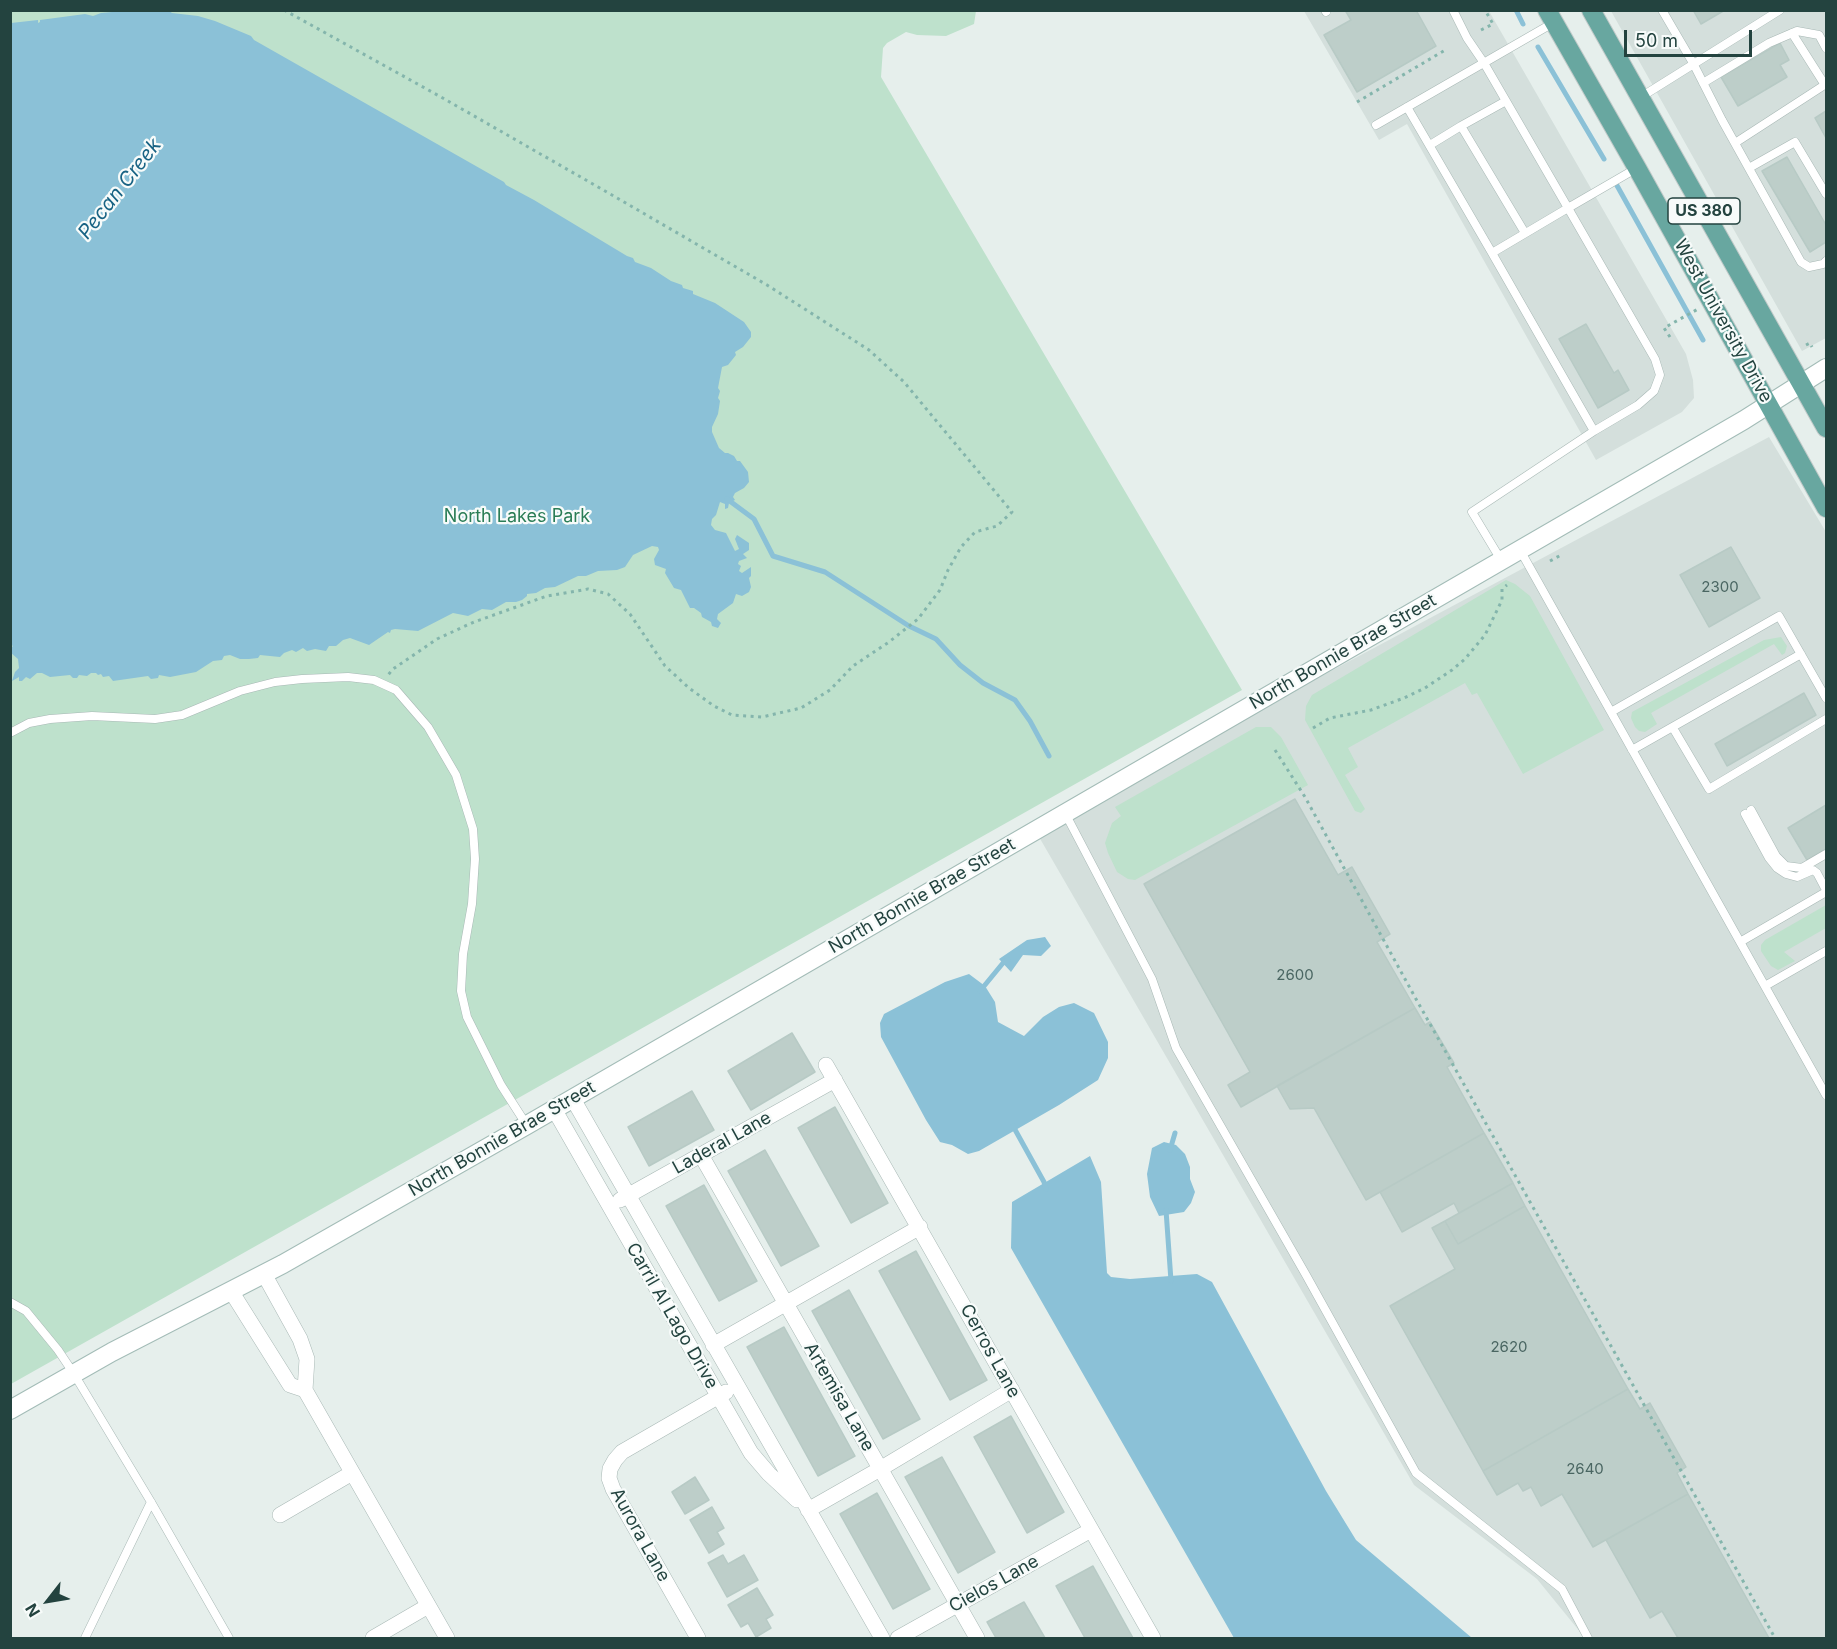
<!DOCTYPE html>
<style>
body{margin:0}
#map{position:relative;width:1837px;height:1649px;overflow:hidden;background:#e6efec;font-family:Inter,sans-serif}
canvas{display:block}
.frame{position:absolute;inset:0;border:12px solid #23433f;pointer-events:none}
.north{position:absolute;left:18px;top:1571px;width:60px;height:60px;-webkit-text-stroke:4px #f7fbfa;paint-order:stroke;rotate:239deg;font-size:16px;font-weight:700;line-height:24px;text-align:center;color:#23433f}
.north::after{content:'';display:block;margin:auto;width:21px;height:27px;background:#23433f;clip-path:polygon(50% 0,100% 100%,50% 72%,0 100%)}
.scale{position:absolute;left:1624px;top:30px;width:128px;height:27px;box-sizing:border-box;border:3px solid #23433f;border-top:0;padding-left:8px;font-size:18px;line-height:21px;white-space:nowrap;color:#23433f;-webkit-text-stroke:4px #f7fbfa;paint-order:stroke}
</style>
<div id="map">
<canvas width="1837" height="1649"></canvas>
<div class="frame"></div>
<div class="north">N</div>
<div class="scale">50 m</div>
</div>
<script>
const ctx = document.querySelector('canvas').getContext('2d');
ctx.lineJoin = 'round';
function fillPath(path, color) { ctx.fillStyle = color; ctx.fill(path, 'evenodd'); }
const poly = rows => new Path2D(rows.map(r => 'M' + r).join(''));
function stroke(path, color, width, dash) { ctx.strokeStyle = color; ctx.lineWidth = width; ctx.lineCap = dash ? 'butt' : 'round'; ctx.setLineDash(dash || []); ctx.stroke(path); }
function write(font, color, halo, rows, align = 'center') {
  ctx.font = font + ' Inter,sans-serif'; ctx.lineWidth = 4.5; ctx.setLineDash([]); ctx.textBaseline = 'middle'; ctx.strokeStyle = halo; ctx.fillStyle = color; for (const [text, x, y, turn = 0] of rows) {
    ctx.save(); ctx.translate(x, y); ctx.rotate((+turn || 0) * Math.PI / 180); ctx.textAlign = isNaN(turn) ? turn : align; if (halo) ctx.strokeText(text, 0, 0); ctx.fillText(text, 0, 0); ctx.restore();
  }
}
fillPath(poly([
 [1304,11,1489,11,1686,354,1693,380,1694,398,1682,412,1596,460,1407,124,1379,140],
 [1611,11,1826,11,1826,338,1802,351],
 [1769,437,1826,532,1826,1638,1585,1638,1537,1579,1414,1485,1035,830,1065,813]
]), '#d4dfdc');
fillPath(poly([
 [11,11,976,11,974,24,946,36,917,35,906,32,887,43,883,48,881,77,1242,690,11,1384],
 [1506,580,1515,584,1530,596,1604,730,1523,774,1477,693,1472,695,1465,683,1348,748,1358,767,1345,775,1365,809,1361,813,1355,811,1305,720,1306,706,1312,695],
 [1781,637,1787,646,1785,653,1782,655,1774,644,1651,713,1657,724,1645,732,1639,731,1635,727,1631,718,1632,712,1764,640],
 [1256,727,1271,727,1281,737,1308,785,1135,880,1128,879,1117,872,1108,853,1105,843,1112,823,1121,816,1115,807],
 [1826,905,1826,928,1784,952,1795,961,1778,970,1771,966,1761,951,1761,945,1765,940]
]), '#bee1cc');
fillPath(poly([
 [123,11,169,11,172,13,198,16,215,21,251,36,254,40,504,182,506,185,534,200,627,256,633,258,635,262,651,268,671,281,682,285,683,288,693,291,693,294,715,303,744,322,751,332,751,337,743,347,735,352,736,355,728,365,722,367,718,388,720,391,718,398,720,401,718,414,712,427,712,432,719,448,725,453,728,453,734,456,737,461,740,461,748,472,749,482,744,488,735,493,733,497,735,500,729,503,728,508,725,509,725,504,720,502,716,515,712,519,711,525,715,530,726,533,735,551,739,549,735,539,737,535,749,543,749,550,743,554,747,558,739,561,738,564,741,566,739,571,742,573,751,567,751,576,749,578,751,587,749,592,742,596,736,594,733,603,718,614,717,619,721,623,718,628,712,626,711,622,702,617,701,613,694,608,690,608,681,590,674,588,665,573,666,569,655,565,654,559,659,550,658,547,652,546,633,555,625,567,617,570,598,571,586,576,578,576,555,587,545,588,536,593,527,594,527,596,522,600,516,602,506,602,492,610,482,609,468,616,453,613,418,631,395,629,391,630,390,633,388,632,369,645,350,638,343,640,336,646,329,646,326,651,315,649,307,651,303,648,296,652,292,650,284,653,280,657,260,655,258,658,249,659,240,659,230,655,224,656,222,660,213,661,196,672,170,677,159,675,158,678,151,679,148,676,113,681,109,676,103,677,101,674,98,675,96,673,91,673,87,676,79,675,77,678,73,678,70,675,50,677,42,673,37,673,30,679,26,677,22,681,19,681,19,677,12,681,15,672,19,668,18,659,10,652,11,648,13,646,10,644,11,23,38,20,38,23,40,22,40,20,85,14,93,16,101,13],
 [1045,937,1051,946,1041,956,1023,955,1011,972,999,959,1027,940],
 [969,974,985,986,995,1002,998,1022,1024,1036,1043,1017,1059,1007,1074,1003,1094,1013,1108,1042,1108,1058,1098,1080,1059,1105,979,1151,968,1154,952,1145,940,1142,926,1120,881,1037,880,1023,884,1014,945,982],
 [1164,1142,1176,1145,1185,1154,1190,1167,1190,1179,1195,1192,1191,1203,1184,1212,1159,1216,1150,1197,1147,1174,1152,1148],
 [1090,1156,1101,1182,1107,1273,1111,1277,1130,1279,1197,1274,1212,1282,1326,1491,1356,1540,1472,1638,1234,1638,1011,1248,1012,1202]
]), '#8bc1d7');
stroke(poly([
 [1516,10,1523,24],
 [1538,47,1604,159],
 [1615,182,1703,340],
 [727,499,754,519,773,556,825,572,909,626,936,639,960,665,983,683,1015,700,1030,721,1049,756],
 [980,991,1003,963,1008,960],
 [1013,1126,1044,1182,1046,1189],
 [1170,1150,1175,1133],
 [1166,1210,1171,1281]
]), '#8bc1d7', 5);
const building = poly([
 [1345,10,1416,10,1436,46,1357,92,1324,35,1351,20,1345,10],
 [1693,10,1725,10,1701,24,1693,10],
 [1780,43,1789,60,1780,65,1787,77,1738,106,1721,77,1780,43],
 [1826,111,1826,138,1815,118,1826,111],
 [1787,157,1826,225,1826,242,1810,252,1762,171,1787,157],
 [1586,324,1614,373,1618,370,1629,390,1598,408,1559,339,1586,324],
 [1731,547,1760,598,1709,627,1680,575,1731,547],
 [1804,693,1816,715,1727,766,1715,744,1804,693],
 [1295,799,1338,875,1352,867,1390,934,1377,942,1415,1008,1241,1107,1228,1085,1250,1072,1144,884,1295,799],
 [1826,805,1826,849,1807,860,1788,828,1826,805],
 [1415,1008,1425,1025,1430,1022,1454,1063,1447,1067,1484,1133,1366,1200,1314,1108,1290,1109,1277,1086,1415,1008],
 [792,1033,815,1072,751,1110,728,1071,792,1033],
 [692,1091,714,1130,649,1166,628,1127,692,1091],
 [835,1107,888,1203,851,1223,798,1128,835,1107],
 [1484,1133,1513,1183,1459,1213,1454,1203,1402,1232,1380,1192,1484,1133],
 [765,1150,819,1246,781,1266,728,1171,765,1150],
 [1513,1183,1525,1206,1458,1244,1445,1221,1513,1183],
 [704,1185,757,1281,719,1301,666,1206,704,1185],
 [1525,1206,1628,1389,1483,1471,1390,1306,1455,1269,1432,1228,1445,1221,1458,1244,1525,1206],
 [916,1251,987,1380,950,1400,879,1271,916,1251],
 [849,1290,920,1419,883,1439,812,1311,849,1290],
 [784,1327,855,1456,818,1476,747,1347,784,1327],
 [1628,1389,1640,1409,1650,1403,1686,1467,1677,1473,1688,1494,1593,1547,1562,1494,1541,1506,1531,1487,1523,1491,1518,1483,1497,1495,1483,1471,1628,1389],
 [1011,1416,1064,1512,1027,1533,974,1437,1011,1416],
 [942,1457,995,1552,958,1573,905,1477,942,1457],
 [695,1477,709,1500,685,1514,672,1492,695,1477],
 [877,1493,930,1589,893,1609,840,1514,877,1493],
 [1688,1494,1769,1638,1678,1638,1662,1611,1650,1618,1606,1540,1688,1494],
 [712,1507,724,1528,717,1532,724,1544,709,1553,690,1520,712,1507],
 [723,1555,728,1564,744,1555,758,1580,727,1597,708,1563,723,1555],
 [1093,1566,1133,1638,1085,1638,1056,1586,1093,1566],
 [757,1588,773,1615,766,1619,771,1628,756,1637,748,1623,741,1627,728,1605,757,1588],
 [1024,1602,1045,1638,996,1638,987,1622,1024,1602]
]);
fillPath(building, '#bdcec9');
stroke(building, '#b7cac5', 1.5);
const service = poly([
 [1325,10,1326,12],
 [1453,10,1467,38,1484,63,1568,208,1492,253,1594,431],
 [1662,10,1693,63,1722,120,1801,262,1809,267,1823,264,1826,261],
 [1792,33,1825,85],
 [1703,83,1769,43,1797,31,1819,35,1826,48],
 [1641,97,1780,10],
 [1407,107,1492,253],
 [1376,125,1553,23],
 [1461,126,1506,101],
 [1735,143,1826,84],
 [1430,145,1461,126,1525,233],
 [1749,168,1795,142,1826,194],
 [1520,550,1826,1095],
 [1501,560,1472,512,1594,431,1638,405,1654,391,1660,375,1655,359,1568,208,1637,168],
 [1611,712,1779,616,1826,698],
 [1673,728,1709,789,1826,719],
 [10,733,29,723,50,719,92,716,155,719,182,715,240,691,275,682,302,679,348,677,374,680,396,690,428,727,456,775,473,829,475,859,472,904,463,954,461,991,467,1017,501,1085,526,1124],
 [1632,750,1801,654],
 [1751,810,1776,856,1786,866,1802,868,1826,854],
 [1065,813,1152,979,1176,1048,1306,1275,1416,1473,1562,1589,1588,1638],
 [1745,814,1769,858,1777,868,1786,874,1797,877,1813,870,1817,873,1826,890],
 [1740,942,1826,892],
 [1765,986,1826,951],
 [10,1302,26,1311,58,1350,74,1374,151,1502,229,1638],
 [85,1638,151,1502]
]);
const minor = poly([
 [826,1065,1153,1638],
 [573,1099,882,1638],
 [554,1109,751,1453,769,1474,797,1500],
 [701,1155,977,1638],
 [620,1200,835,1080],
 [231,1291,290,1385,305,1390,307,1359,300,1339,264,1274],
 [713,1345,920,1227],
 [305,1390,447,1638],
 [808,1510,880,1469,1012,1390],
 [280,1515,352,1473],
 [373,1638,428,1606],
 [698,1638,613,1489,609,1478,610,1469,615,1460,622,1452,726,1392],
 [898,1638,1091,1530]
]);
const secondary = poly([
 [10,1410,112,1352,283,1264,527,1125,1744,420,1826,368]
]);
const primary = poly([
 [1547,10,1637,168,1826,508],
 [1591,10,1826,428]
]);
stroke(service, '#a8b8b5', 9);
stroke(minor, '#a8b8b5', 16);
stroke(secondary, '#a3bcb7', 20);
stroke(primary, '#c1cac9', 20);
stroke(poly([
 [284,10,441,97,605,191,767,285,869,350,904,382,1012,512,997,526,975,532,961,547,948,570,940,590,918,619,889,642,853,666,830,690,801,708,762,717,732,715,714,706,689,688,665,666,630,614,608,594,588,589,547,596,474,622,437,639,393,669,388,675],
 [1481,30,1493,24,1485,10],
 [1357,102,1447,49],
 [1670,337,1664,328,1698,309],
 [1806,345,1810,343,1812,347],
 [1550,561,1563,554],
 [1313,728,1330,718,1371,710,1404,698,1425,688,1452,670,1465,659,1485,635,1502,600,1502,589,1507,585],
 [1275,750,1305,797,1416,999,1775,1638]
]), '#84b5ac', 3, [3, 4.5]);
stroke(service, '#fff', 8);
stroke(minor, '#fff', 15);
stroke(secondary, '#fff', 18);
stroke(primary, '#68a7a0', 18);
write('15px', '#4a6662', null, [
 ["2300",1720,587],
 ["2600",1295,975],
 ["2620",1509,1347],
 ["2640",1585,1469]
]);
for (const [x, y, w] of [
 [1704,211,72]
]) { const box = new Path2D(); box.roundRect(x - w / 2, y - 13, w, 26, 4.5); ctx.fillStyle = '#f7fbfa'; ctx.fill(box); stroke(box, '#23433f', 1.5); }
write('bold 16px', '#23433f', null, [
 ["US 380",1704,211]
]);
write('18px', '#23433f', '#f7fbfa', [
 ["West University Drive",1723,321,61],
 ["North Bonnie Brae Street",1343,652,-30],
 ["North Bonnie Brae Street",922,896,-30],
 ["North Bonnie Brae Street",502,1139,-30],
 ["Laderal Lane",722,1143,-29],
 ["Carril Al Lago Drive",672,1316,60],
 ["Cerros Lane",990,1351,61],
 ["Artemisa Lane",839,1397,60],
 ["Aurora Lane",640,1535,61],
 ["Cielos Lane",994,1584,-29]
]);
write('18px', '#2a7d56', '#f7fbfa', [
 ["North Lakes Park",517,517]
]);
write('italic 20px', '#186384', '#f7fbfa', [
 ["Pecan Creek",120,189,-52]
]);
</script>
